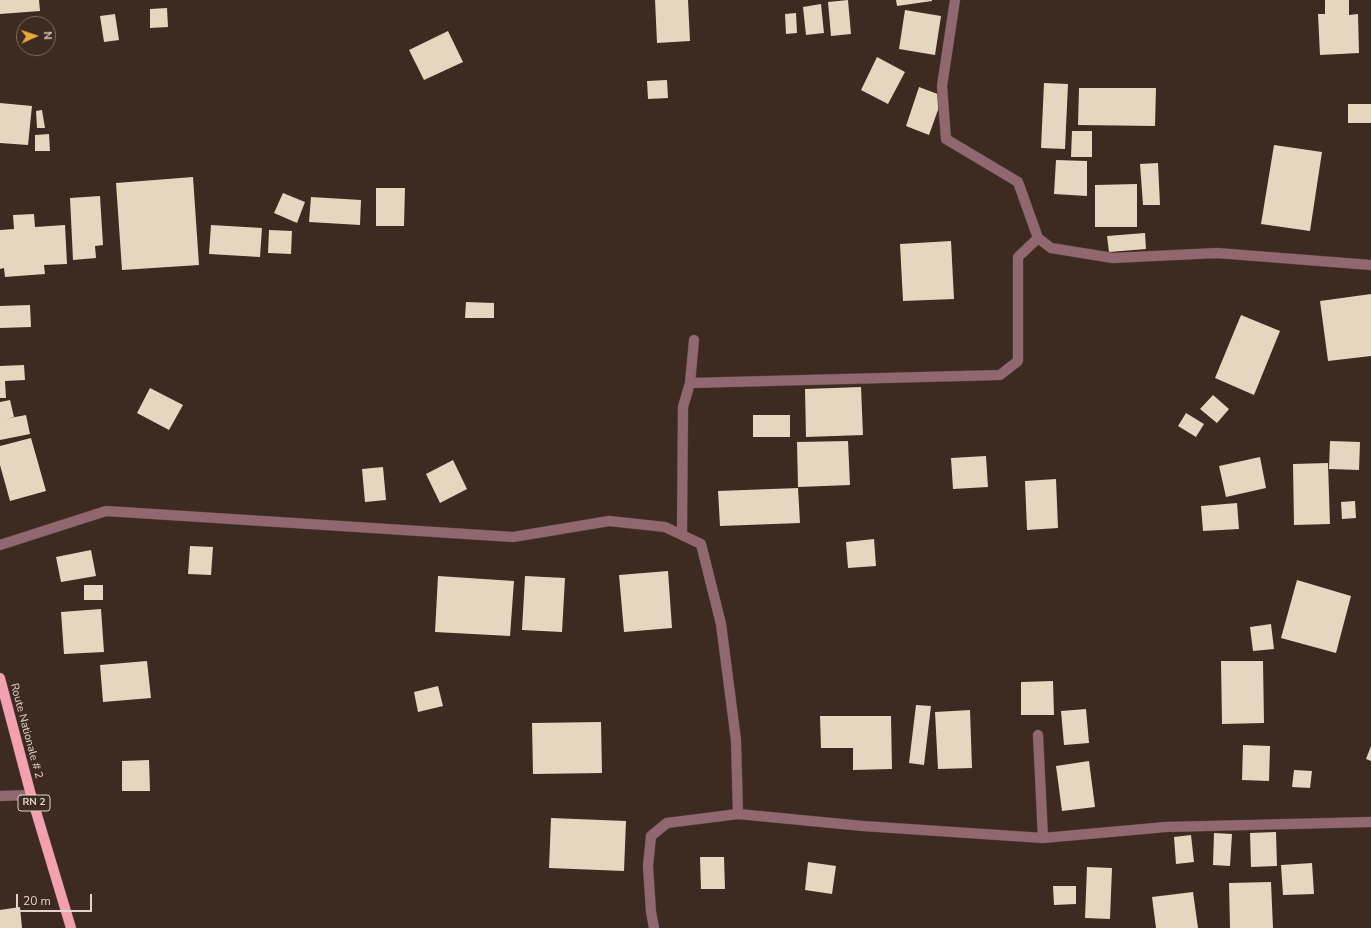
<!DOCTYPE html>
<style>
body{margin:0}
#map{position:relative;width:1371px;height:928px;overflow:hidden;background:#3d2a20;font-family:"Nunito Sans",sans-serif}
canvas{display:block}
.north{position:absolute;left:16px;top:16px;width:40px;height:40px;box-sizing:border-box;background:#3d2a20;border:1px solid #7f6e65;border-radius:50%;rotate:87deg;font-size:11px;font-weight:700;line-height:16px;text-align:center;color:#e1d4cd}
.north::after{content:'';display:block;margin:auto;width:14px;height:18px;background:#eba93a;clip-path:polygon(50% 0,100% 100%,50% 72%,0 100%)}
.scale{position:absolute;left:16px;top:894px;width:76px;height:18px;box-sizing:border-box;border:2px solid #e1d4cd;border-top:0;padding-left:5px;font-size:12px;line-height:14px;white-space:nowrap;color:#e1d4cd;-webkit-text-stroke:3px #3d2a20;paint-order:stroke}
</style>
<div id="map">
<canvas width="1371" height="928"></canvas>
<div class="north">N</div>
<div class="scale">20 m</div>
</div>
<script>
const ctx = document.querySelector('canvas').getContext('2d');
ctx.lineJoin = 'round';
function fillPath(path, color) { ctx.fillStyle = color; ctx.fill(path, 'evenodd'); }
const poly = rows => new Path2D(rows.map(r => 'M' + r).join(''));
function stroke(path, color, width, dash) { ctx.strokeStyle = color; ctx.lineWidth = width; ctx.lineCap = dash ? 'butt' : 'round'; ctx.setLineDash(dash || []); ctx.stroke(path); }
function write(font, color, halo, rows, align = 'center') {
  ctx.font = font + ' "Nunito Sans",sans-serif'; ctx.lineWidth = 4; ctx.setLineDash([]); ctx.textBaseline = 'middle'; ctx.strokeStyle = halo; ctx.fillStyle = color; for (const [text, x, y, turn = 0] of rows) {
    ctx.save(); ctx.translate(x, y); ctx.rotate((+turn || 0) * Math.PI / 180); ctx.textAlign = isNaN(turn) ? turn : align; if (halo) ctx.strokeText(text, 0, 0); ctx.fillText(text, 0, 0); ctx.restore();
  }
}
fillPath(poly([
 [0,0,39,0,40,11,0,14],
 [655,0,688,0,690,41,657,43],
 [848,0,851,34,831,36,828,2],
 [896,0,932,0,932,1,897,6],
 [1325,0,1349,0,1349,15,1358,14,1359,53,1320,55,1318,14,1325,14],
 [821,4,824,33,806,35,803,7],
 [167,8,168,27,150,28,150,9],
 [905,10,941,16,935,55,899,49],
 [796,13,797,33,786,34,785,14],
 [115,14,119,40,104,42,100,16],
 [448,31,463,62,424,80,409,50],
 [877,57,905,72,888,104,861,90],
 [667,80,668,98,648,99,647,81],
 [1044,83,1068,84,1065,149,1041,148],
 [919,87,943,96,929,135,906,126],
 [1079,88,1156,88,1155,126,1078,125],
 [0,103,32,106,28,145,0,143],
 [1348,104,1371,104,1371,123,1348,123],
 [42,110,45,128,37,128,36,111],
 [1072,131,1092,131,1092,157,1071,157],
 [49,134,50,151,35,151,35,135],
 [1274,145,1322,152,1310,231,1261,224],
 [1056,160,1087,161,1087,196,1054,194],
 [1158,163,1160,205,1143,205,1140,164],
 [193,177,199,265,122,270,116,183],
 [1137,184,1137,227,1095,227,1095,185],
 [376,188,405,188,404,226,376,226],
 [283,193,305,202,297,223,274,213],
 [100,196,103,245,95,246,96,258,73,260,70,198],
 [311,197,361,200,360,225,309,222],
 [34,214,35,227,65,225,67,264,44,265,45,274,5,277,4,268,0,269,0,230,14,229,13,215],
 [211,225,262,228,260,257,209,254],
 [269,230,292,231,291,254,268,253],
 [1145,233,1146,249,1109,252,1107,236],
 [951,241,954,299,903,301,900,244],
 [1371,294,1371,356,1328,361,1320,301],
 [466,302,494,303,494,318,465,318],
 [30,305,31,327,0,328,0,306],
 [1241,315,1280,331,1254,395,1215,378],
 [24,365,25,380,5,381,6,398,0,398,0,366],
 [861,387,863,435,806,437,805,389],
 [150,388,183,405,169,430,137,413],
 [1213,395,1229,409,1217,423,1200,409],
 [10,400,14,417,5,419,26,415,30,434,0,440,0,402],
 [1186,413,1204,424,1196,437,1178,426],
 [753,415,790,415,790,437,753,437],
 [31,438,46,491,10,501,0,465,0,446],
 [848,441,850,485,798,487,797,442],
 [1330,441,1360,442,1359,470,1329,469],
 [986,456,988,487,953,489,951,458],
 [1260,457,1266,488,1226,497,1219,466],
 [453,460,467,489,440,503,426,474],
 [1328,463,1330,524,1294,525,1293,464],
 [383,467,386,500,365,502,362,469],
 [1056,479,1058,528,1027,530,1025,481],
 [798,488,800,523,720,526,718,491],
 [1355,501,1356,518,1342,519,1341,502],
 [1237,503,1239,529,1203,531,1201,506],
 [874,539,876,566,848,568,846,542],
 [190,546,213,547,211,575,188,574],
 [91,550,96,576,61,582,56,557],
 [668,571,672,628,624,632,619,575],
 [438,576,514,581,510,636,435,632],
 [525,576,565,578,562,632,522,630],
 [1297,580,1351,596,1336,653,1281,638],
 [84,585,103,585,103,600,84,600],
 [101,609,104,652,64,654,61,612],
 [1271,624,1274,649,1253,651,1250,627],
 [147,661,151,698,103,702,100,665],
 [1221,661,1263,661,1264,723,1222,724],
 [1053,681,1054,715,1021,715,1021,682],
 [438,686,443,706,418,712,414,692],
 [916,705,931,706,924,765,909,763],
 [1086,709,1089,743,1064,745,1061,711],
 [970,710,972,768,938,769,935,712],
 [820,716,891,716,892,769,853,770,853,748,821,748],
 [601,722,602,773,533,774,532,723],
 [1243,745,1270,746,1269,781,1242,780],
 [1371,746,1371,761,1366,759],
 [149,760,150,791,122,791,122,761],
 [1089,761,1095,807,1062,811,1056,766],
 [1294,770,1312,771,1310,788,1292,787],
 [551,818,626,821,624,871,549,868],
 [1276,832,1277,866,1251,867,1250,833],
 [1214,833,1232,834,1230,866,1213,865],
 [1191,835,1194,862,1176,864,1174,837],
 [700,857,724,857,725,889,701,889],
 [808,862,836,866,832,894,805,890],
 [1312,863,1314,894,1283,895,1281,865],
 [1087,867,1112,868,1110,919,1085,918],
 [1271,882,1273,928,1230,928,1229,883],
 [1053,886,1076,886,1076,904,1054,905],
 [1193,892,1198,928,1156,928,1152,897],
 [20,907,22,928,0,928,0,910]
]), '#e5d6c0');
const minor = poly([
 [955,0,942,86,946,139,1018,182,1038,238,1051,248,1113,258,1217,253,1371,265],
 [690,383,1000,375,1018,361,1018,257,1038,238],
 [682,535,683,407,690,383,694,340],
 [0,545,106,511,513,537,609,521,665,527,701,544,721,624,736,740,738,814],
 [1038,735,1043,838],
 [0,796,31,795],
 [654,928,651,912,648,866,651,836,667,823,738,814,863,826,1043,838,1166,827,1371,822]
]);
const major = poly([
 [0,678,31,795,71,928]
]);
stroke(minor, '#57453c', 11);
stroke(major, '#57453c', 11);
stroke(minor, '#91686f', 10);
stroke(major, '#f3a0af', 10);
for (const [x, y, w] of [
 [34,803,32]
]) { const box = new Path2D(); box.roundRect(x - w / 2, y - 8, w, 16, 3); ctx.fillStyle = '#3d2a20'; ctx.fill(box); stroke(box, '#e1d4cd', 1); }
write('bold 10px', '#e1d4cd', null, [
 ["RN 2",34,803]
]);
write('11px', '#e1d4cd', '#3d2a20', [
 ["Route Nationale # 2",26,731,75]
]);
</script>
